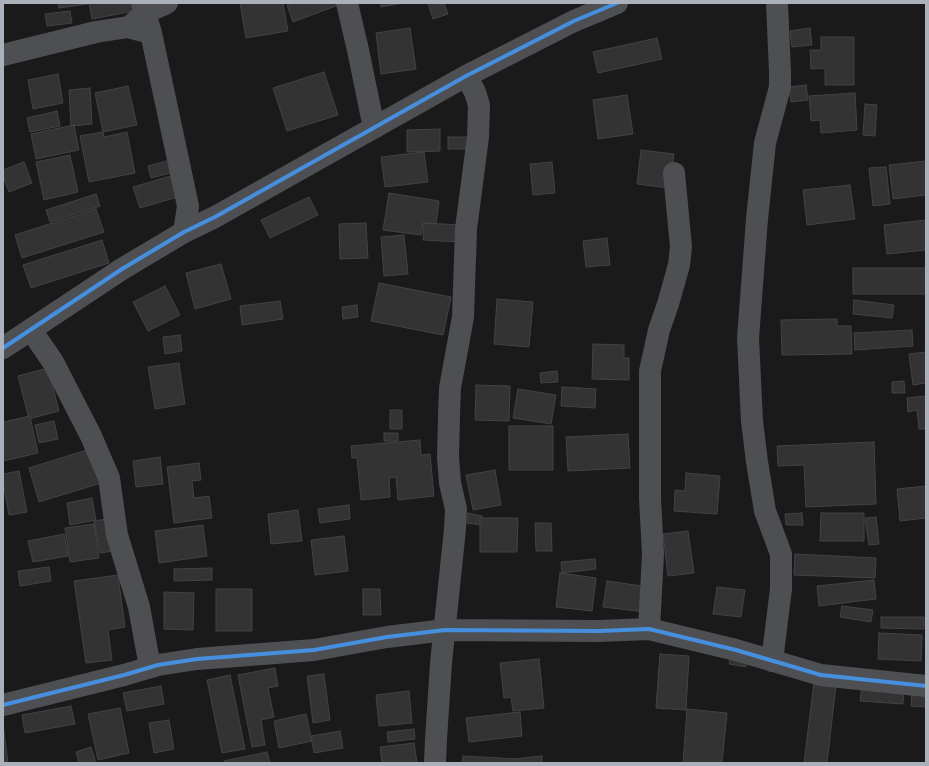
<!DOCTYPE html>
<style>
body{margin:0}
#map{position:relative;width:929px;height:766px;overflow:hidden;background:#1a1a1a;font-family:"Roboto Condensed",sans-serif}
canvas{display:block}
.frame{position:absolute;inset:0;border:4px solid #abb1ba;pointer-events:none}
</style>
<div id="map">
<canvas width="929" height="766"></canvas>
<div class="frame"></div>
</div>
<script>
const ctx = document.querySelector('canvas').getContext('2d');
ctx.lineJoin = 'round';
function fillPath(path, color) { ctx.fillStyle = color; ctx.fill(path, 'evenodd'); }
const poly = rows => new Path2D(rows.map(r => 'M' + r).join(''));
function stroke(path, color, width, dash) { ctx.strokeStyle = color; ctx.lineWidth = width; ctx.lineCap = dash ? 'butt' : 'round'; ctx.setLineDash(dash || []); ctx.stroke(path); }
const building = poly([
 [58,3,95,3,59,8,58,3],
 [89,3,133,3,134,11,92,19,89,3],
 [240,3,283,3,288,31,246,38,240,3],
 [294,3,341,3,341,4,293,22,287,5,294,3],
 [381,3,403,3,381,7,381,3],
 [428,3,444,3,448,14,433,19,428,3],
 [70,11,72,23,47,26,45,14,70,11],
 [410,28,416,69,381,74,376,33,410,28],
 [810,28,812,45,792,47,790,31,810,28],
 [821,37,854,37,854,85,825,85,825,68,811,69,810,50,821,50,821,37],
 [657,38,662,59,598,73,593,52,657,38],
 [324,72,338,115,287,131,273,88,324,72],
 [58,74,63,103,33,109,28,80,58,74],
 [806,85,808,100,791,102,789,87,806,85],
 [128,86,137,125,103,132,95,93,128,86],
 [90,88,92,124,71,126,69,90,90,88],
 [855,93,857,130,821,133,820,120,811,121,809,96,855,93],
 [627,95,633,134,598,139,593,100,627,95],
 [865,104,877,105,875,136,863,135,865,104],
 [57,111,60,126,30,132,27,118,57,111],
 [74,125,79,150,36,159,31,134,74,125],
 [440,129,440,151,407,152,407,130,440,129],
 [103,132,104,137,127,132,135,173,89,182,80,136,103,132],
 [448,137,473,137,473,149,448,149,448,137],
 [641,150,674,154,669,188,637,184,641,150],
 [424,152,428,182,385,187,381,157,424,152],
 [70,155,78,192,44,200,36,162,70,155],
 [171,160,174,172,151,178,148,166,171,160],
 [926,161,926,195,893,199,889,165,926,161],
 [24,162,32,183,9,192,3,176,3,170,24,162],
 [552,162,555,193,533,195,530,164,552,162],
 [886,167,890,204,873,206,869,168,886,167],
 [174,175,181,196,140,208,133,187,174,175],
 [850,185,855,219,807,225,803,190,850,185],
 [389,193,439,201,436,224,423,223,421,235,383,230,389,193],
 [96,194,100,206,50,222,46,210,96,194],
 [309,197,318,215,270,238,261,220,309,197],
 [96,209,104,232,22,258,15,235,96,209],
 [926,220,926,250,887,254,884,225,926,220],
 [366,223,368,258,340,259,339,224,366,223],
 [424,223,461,225,460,242,423,240,424,223],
 [404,235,408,274,384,276,381,237,404,235],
 [607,238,610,265,586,267,583,241,607,238],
 [102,240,109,263,31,288,23,265,102,240],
 [221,264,231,299,195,309,186,273,221,264],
 [853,268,926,268,926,294,853,294,853,268],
 [379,283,451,297,443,335,371,321,379,283],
 [165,286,180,315,148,331,133,302,165,286],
 [497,299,533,302,529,347,494,344,497,299],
 [854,300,894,305,892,318,853,314,854,300],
 [280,301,283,319,242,325,240,306,280,301],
 [357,305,358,317,343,319,342,307,357,305],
 [837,319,837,326,851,326,852,354,782,355,781,320,837,319],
 [912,330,913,346,855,350,854,333,912,330],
 [180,335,182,351,165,354,163,337,180,335],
 [593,344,624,345,624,358,629,358,629,380,592,379,593,344],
 [926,352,926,383,913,385,909,354,926,352],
 [179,363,185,404,155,409,148,367,179,363],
 [48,368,59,411,29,419,18,376,48,368],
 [557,371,558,382,541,383,540,373,557,371],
 [904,381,905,393,892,393,892,382,904,381],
 [476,385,510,386,509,421,475,420,476,385],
 [562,387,596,389,595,408,561,406,562,387],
 [518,389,556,395,551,424,513,418,518,389],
 [926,396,926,429,919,429,917,410,908,412,907,398,926,396],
 [390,410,402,410,402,429,390,429,390,410],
 [30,416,38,453,3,461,3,422,30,416],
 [54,421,58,439,39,443,35,425,54,421],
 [509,426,553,426,553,470,509,470,509,426],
 [384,433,398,433,398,441,384,441,384,433],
 [628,434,630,468,568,471,566,437,628,434],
 [420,440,421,455,430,454,434,496,398,500,396,477,389,478,390,497,361,500,357,458,352,458,351,446,420,440],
 [874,442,876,504,806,507,804,465,778,466,777,446,874,442],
 [90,449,101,483,39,502,29,468,90,449],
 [160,457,163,484,136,487,133,461,160,457],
 [199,463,201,480,192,481,194,498,209,496,212,518,174,523,167,467,199,463],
 [495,470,501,505,473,510,466,475,495,470],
 [19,471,27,512,9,515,3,482,3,474,19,471],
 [686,473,720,476,717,514,674,511,675,490,685,491,686,473],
 [926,486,926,518,900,521,897,489,926,486],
 [92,498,96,520,70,525,67,503,92,498],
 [349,505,350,519,320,523,318,509,349,505],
 [298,510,302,541,271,544,268,514,298,510],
 [468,513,482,516,481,525,467,523,468,513],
 [802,513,803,525,786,525,785,514,802,513],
 [821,513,864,513,864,541,820,541,821,513],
 [876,517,879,544,869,545,865,518,876,517],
 [480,518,518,518,517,552,480,552,480,518],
 [107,519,113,551,100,553,94,521,107,519],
 [535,523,551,523,552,551,536,551,535,523],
 [94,524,99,558,70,562,65,528,94,524],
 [203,525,207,556,159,563,155,531,203,525],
 [688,531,694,573,668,576,663,534,688,531],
 [64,534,68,556,33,562,28,541,64,534],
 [344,536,348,571,315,575,311,540,344,536],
 [795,554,876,558,875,578,794,575,795,554],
 [595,559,596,569,562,573,561,562,595,559],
 [49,567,51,581,20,586,18,571,49,567],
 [212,568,212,580,174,581,174,569,212,568],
 [560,573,596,578,592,611,556,607,560,573],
 [118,575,125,627,108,630,112,660,86,663,74,581,118,575],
 [874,580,876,599,819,606,817,586,874,580],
 [607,581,649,587,645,612,603,607,607,581],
 [717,587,745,590,741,617,713,614,717,587],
 [216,589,252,589,252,631,216,631,216,589],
 [363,589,380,589,381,615,363,615,363,589],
 [164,592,194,593,193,630,164,629,164,592],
 [842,606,873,610,871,622,840,617,842,606],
 [881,617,924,617,924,629,881,628,881,617],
 [879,633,922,635,921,661,878,659,879,633],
 [731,652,748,655,746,667,729,664,731,652],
 [660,654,689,656,686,710,656,708,660,654],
 [539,659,544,708,513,711,511,697,504,698,500,663,539,659],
 [275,668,278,686,268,688,274,717,261,720,265,745,252,747,238,675,275,668],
 [324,674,330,720,313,723,307,676,324,674],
 [230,675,245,749,222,753,207,680,230,675],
 [814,682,836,685,827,763,804,763,814,682],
 [862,685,904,688,903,704,860,701,862,685],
 [161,686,164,704,127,711,123,693,161,686],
 [409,691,412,723,379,726,376,695,409,691],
 [912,692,926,693,926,707,911,706,912,692],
 [71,706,75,724,25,733,22,715,71,706],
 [120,708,129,753,98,760,88,714,120,708],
 [687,709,727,713,722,763,683,763,687,709],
 [520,712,522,736,469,742,466,718,520,712],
 [306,714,312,741,279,748,274,721,306,714],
 [169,720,174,749,154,753,149,723,169,720],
 [3,724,8,763,3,763,3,724],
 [414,729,415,739,388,742,387,732,414,729],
 [340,731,343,748,314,753,311,736,340,731],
 [414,743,417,763,382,763,380,747,414,743],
 [91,747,96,763,79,763,76,752,91,747],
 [267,752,270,763,224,763,224,761,267,752],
 [463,756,516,759,516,763,462,763,463,756],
 [542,756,542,763,514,763,514,759,542,756]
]);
fillPath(building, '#333334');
stroke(building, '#424346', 1);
stroke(poly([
 [142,3,151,33,188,206,184,232],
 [347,3,358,50,374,128],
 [134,23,145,13,167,3],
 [3,55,96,32,128,27,151,33],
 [31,330,53,362,91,436,109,478,117,535,139,607,150,667],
 [3,348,122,269,184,232,215,217,466,76,574,21,617,3],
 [649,629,653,554,650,499,650,371,659,330,668,304,679,265,681,247,674,173],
 [772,661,781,589,781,554,765,511,757,462,752,421,748,338,757,219,765,143,780,87,780,72,777,3],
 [3,705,124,675,158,665,197,659,314,650,387,637,445,630,599,631,649,629,736,650,821,675,926,686],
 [435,763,436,739,441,663,455,529,456,509,450,483,448,457,449,417,450,388,463,317,466,229,478,137,479,105,475,92,466,76]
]), '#4e4f52', 22);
stroke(poly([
 [3,348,122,269,184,232,215,217,466,76,574,21,617,3],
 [3,705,124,675,158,665,197,659,314,650,387,637,445,630,599,631,649,629,736,650,821,675,926,686]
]), '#468fdf', 4);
</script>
